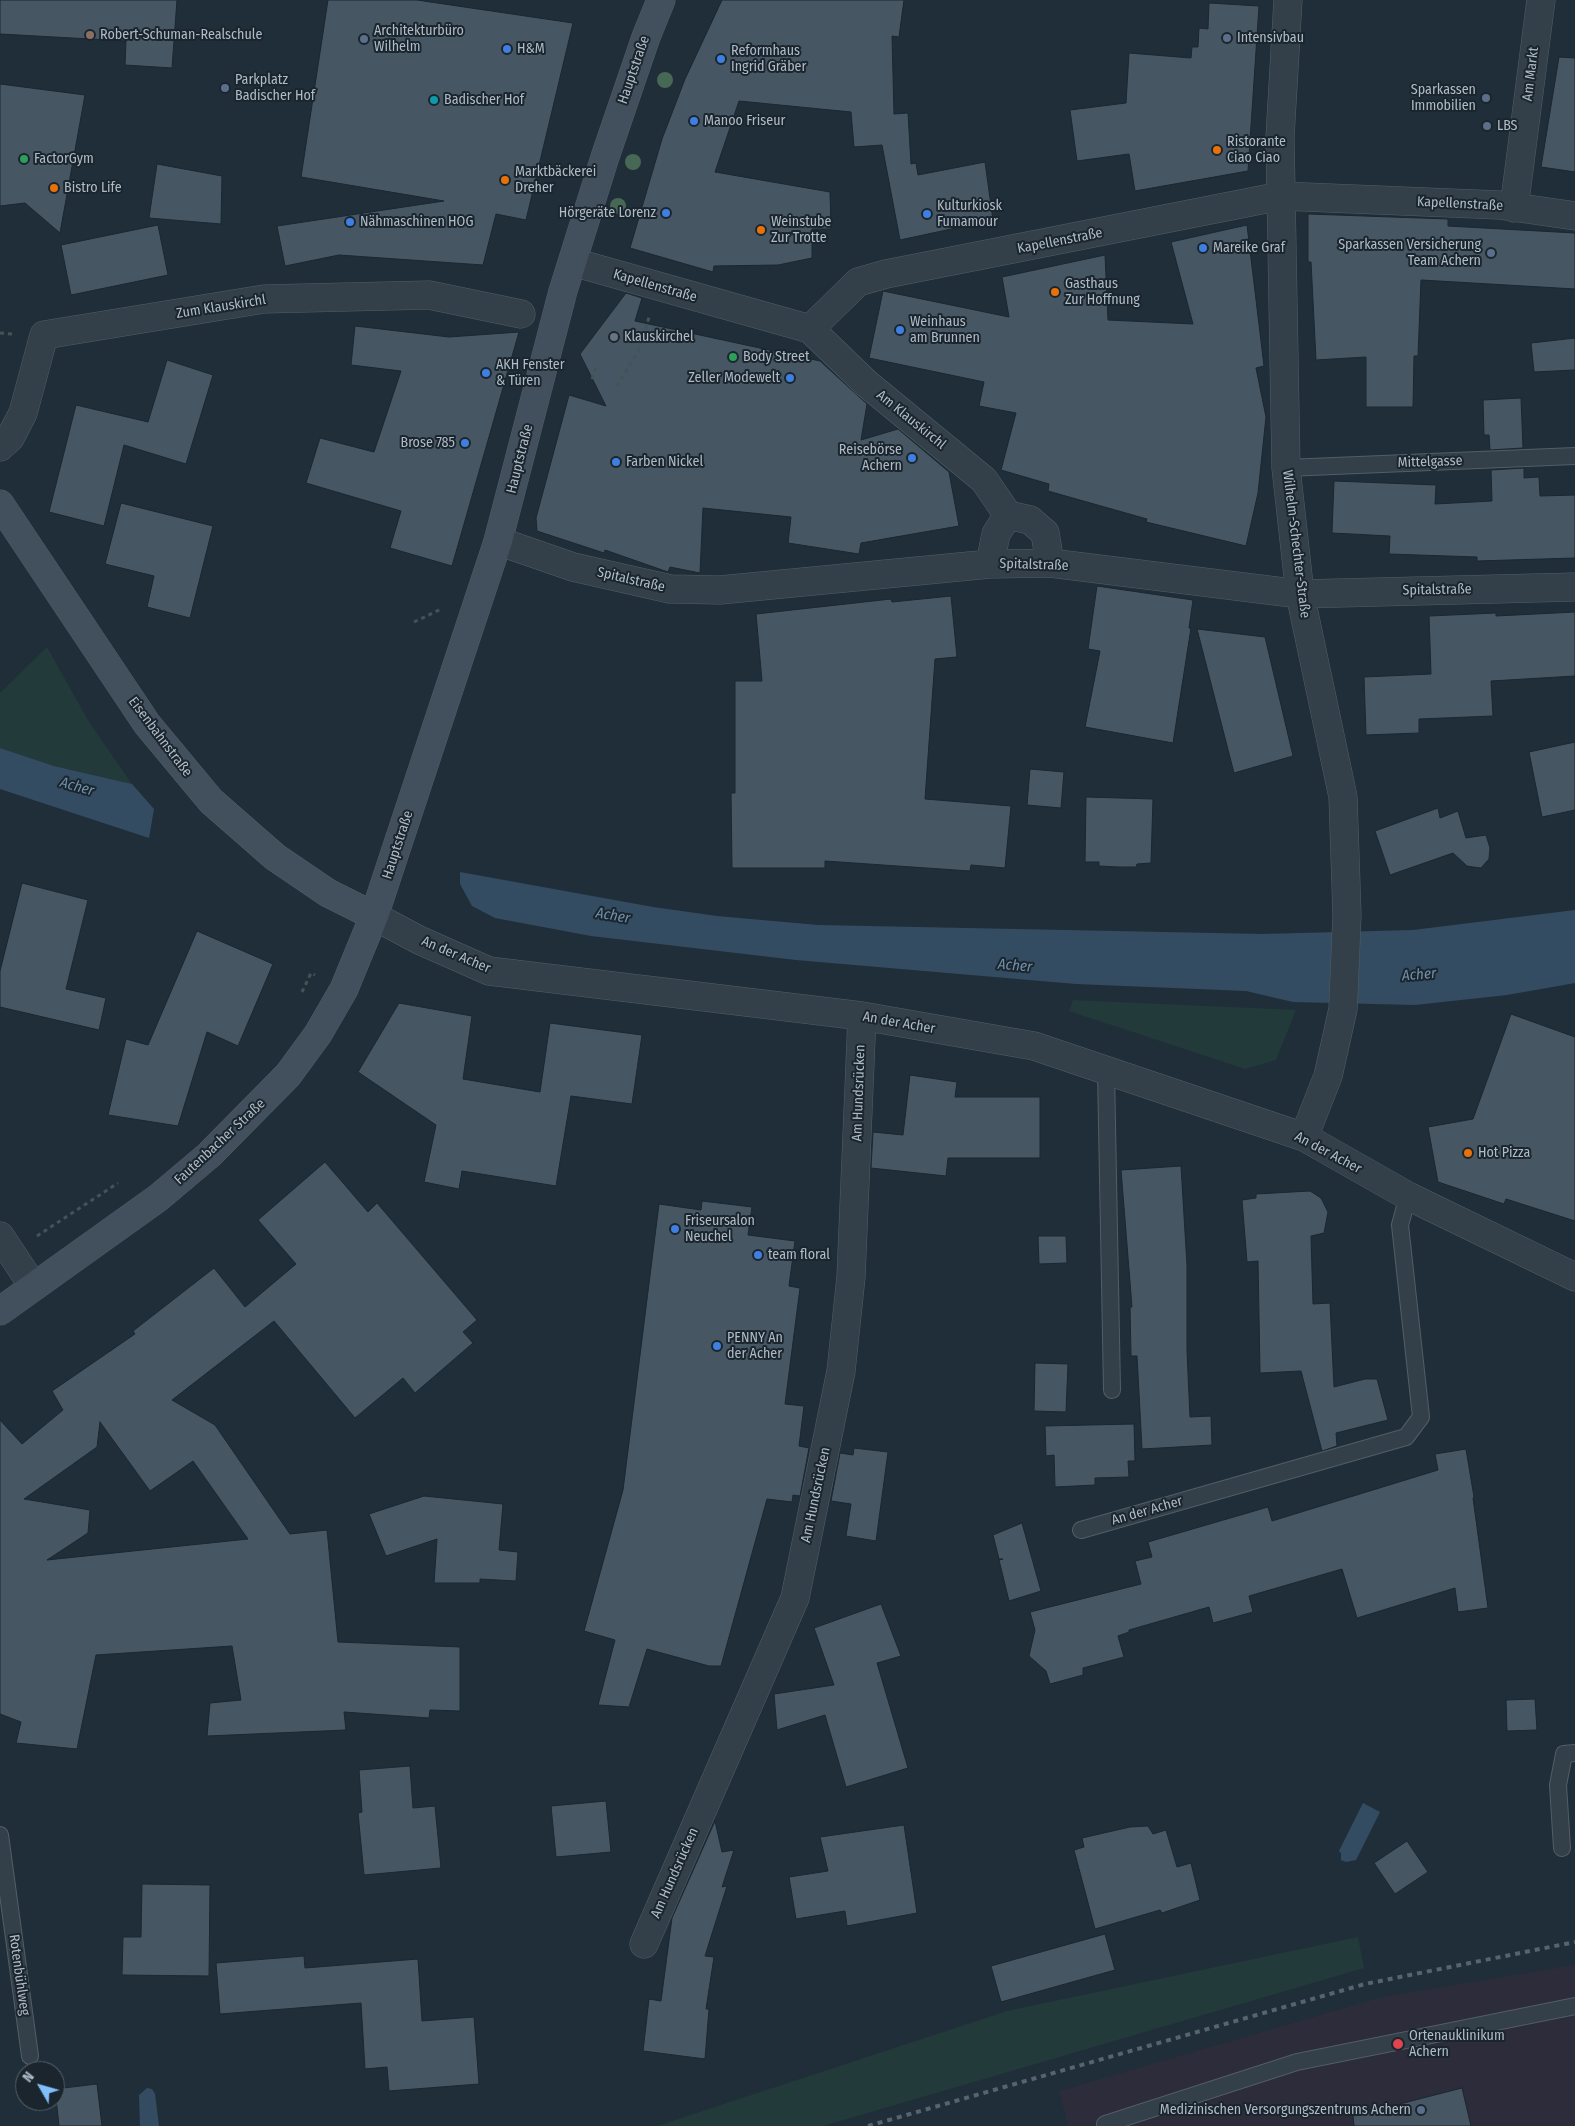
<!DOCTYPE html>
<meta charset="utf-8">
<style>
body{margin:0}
#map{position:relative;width:1575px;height:2126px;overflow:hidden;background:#202e39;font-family:"Fira Sans Condensed",sans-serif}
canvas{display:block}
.north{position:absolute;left:15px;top:2061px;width:50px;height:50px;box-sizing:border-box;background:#1a252e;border:1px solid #56616b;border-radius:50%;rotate:308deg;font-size:14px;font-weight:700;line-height:20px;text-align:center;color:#afbbc6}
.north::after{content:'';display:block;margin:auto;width:18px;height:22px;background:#80bff9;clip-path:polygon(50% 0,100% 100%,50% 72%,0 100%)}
</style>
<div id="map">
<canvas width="1575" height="2126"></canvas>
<div class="north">N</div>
</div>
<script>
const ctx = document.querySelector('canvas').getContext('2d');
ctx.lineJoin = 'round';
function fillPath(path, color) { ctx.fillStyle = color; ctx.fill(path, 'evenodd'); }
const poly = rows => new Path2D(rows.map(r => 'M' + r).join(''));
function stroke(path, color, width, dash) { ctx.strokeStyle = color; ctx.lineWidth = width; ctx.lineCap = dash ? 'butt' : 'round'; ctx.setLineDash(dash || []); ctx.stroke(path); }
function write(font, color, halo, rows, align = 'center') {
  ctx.font = font + ' "Fira Sans Condensed",sans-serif'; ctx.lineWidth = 4; ctx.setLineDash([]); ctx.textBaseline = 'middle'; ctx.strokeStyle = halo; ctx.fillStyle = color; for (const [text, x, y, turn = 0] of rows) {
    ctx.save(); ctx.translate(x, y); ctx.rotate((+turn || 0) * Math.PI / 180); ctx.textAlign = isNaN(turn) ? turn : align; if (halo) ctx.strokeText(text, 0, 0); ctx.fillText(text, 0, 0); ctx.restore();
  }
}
fillPath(poly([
 [1575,1965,1575,2126,1068,2126,1059,2091,1382,1997]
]), '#2c2c3a');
fillPath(poly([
 [47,647,89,722,132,784,54,766,0,748,0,693],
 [1073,1000,1296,1010,1276,1060,1245,1069,1069,1011],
 [1358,1937,1364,1968,823,2126,657,2126,1007,2011]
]), '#223a3a');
fillPath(poly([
 [0,748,54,766,132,784,154,809,149,838,0,789],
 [460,872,653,907,717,916,818,925,1263,934,1413,930,1575,910,1575,983,1507,995,1415,1005,1293,1002,1246,991,1076,984,796,960,591,936,495,918,472,906,460,884],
 [1363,1803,1380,1812,1356,1860,1346,1862,1341,1860,1341,1853,1339,1851],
 [147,2088,152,2089,155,2094,159,2126,140,2126,139,2095]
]), '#344c61');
const building = poly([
 [0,0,177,0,172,68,125,65,126,41,0,34,0,0],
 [328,0,417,0,573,23,526,220,496,214,483,265,339,255,285,266,277,226,444,201,301,177,328,0],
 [722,0,904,0,899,37,892,36,894,114,908,113,911,164,916,163,918,175,985,162,993,220,900,240,882,145,854,147,851,112,739,101,715,172,830,192,831,229,812,229,812,258,778,265,714,266,713,272,630,248,662,139,685,79,722,0],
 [1209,3,1259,6,1248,171,1135,191,1129,154,1077,161,1070,110,1126,103,1129,53,1191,58,1192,47,1198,47,1199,28,1208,29,1209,3],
 [1559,57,1575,58,1575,172,1541,167,1559,57],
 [0,84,85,95,60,233,25,203,0,206,0,84],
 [157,164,222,176,221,224,149,218,157,164],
 [1308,214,1448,219,1448,226,1575,233,1575,289,1421,280,1418,356,1414,356,1413,407,1366,407,1366,357,1316,360,1311,262,1308,262,1308,214],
 [158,225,168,275,71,295,61,245,158,225],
 [1247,225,1264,366,1256,368,1266,417,1258,493,1246,546,1146,522,1147,519,1048,491,1049,484,1001,470,1016,413,979,406,984,382,869,358,883,291,1009,317,1002,277,1105,255,1108,320,1193,324,1171,242,1247,225],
 [626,293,642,298,635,321,820,361,867,404,861,440,898,429,949,472,959,526,861,543,859,554,788,543,791,517,703,508,700,573,670,567,668,572,605,550,604,553,537,531,536,518,569,395,606,406,580,354,626,293],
 [355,326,449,337,519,332,452,566,390,548,401,511,306,483,320,438,374,452,401,371,351,365,355,326],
 [1575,338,1575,370,1534,372,1531,343,1575,338],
 [167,360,213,375,186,464,124,445,104,526,49,512,76,405,148,422,167,360],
 [1521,398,1523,448,1490,450,1489,435,1484,435,1483,400,1521,398],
 [1524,468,1524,478,1539,477,1540,496,1575,495,1575,558,1477,561,1477,557,1389,554,1390,536,1332,533,1334,481,1436,485,1435,504,1492,501,1491,470,1524,468],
 [121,503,213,526,190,618,147,607,154,576,105,564,121,503],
 [1097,586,1193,600,1189,628,1191,628,1173,743,1085,727,1100,651,1088,649,1097,586],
 [951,596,957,657,935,659,925,799,1011,806,1005,868,971,865,970,871,825,861,825,868,732,868,731,793,735,793,735,681,762,681,756,614,891,599,892,602,951,596],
 [1575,612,1575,676,1491,681,1493,716,1419,719,1419,733,1366,735,1364,677,1431,674,1429,616,1496,613,1496,616,1575,612],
 [1197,629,1265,637,1293,756,1234,773,1197,629],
 [1575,742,1575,810,1542,817,1529,752,1575,742],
 [1030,769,1064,772,1061,808,1027,805,1030,769],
 [1086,797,1153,799,1151,863,1137,864,1136,867,1119,867,1099,866,1099,862,1085,862,1086,797],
 [1438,808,1440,818,1458,811,1466,838,1486,835,1490,848,1489,859,1481,868,1473,867,1467,866,1453,853,1390,875,1375,831,1438,808],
 [22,883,88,900,66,989,106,998,99,1030,0,1007,0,971,22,883],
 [197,931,273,964,238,1046,207,1032,178,1126,108,1115,126,1039,148,1045,197,931],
 [399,1003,472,1016,463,1079,540,1092,550,1023,642,1035,632,1104,571,1096,556,1186,462,1171,459,1189,424,1182,436,1125,358,1072,399,1003],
 [1511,1014,1575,1037,1575,1221,1506,1199,1504,1204,1438,1182,1428,1127,1473,1119,1511,1014],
 [910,1075,957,1082,955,1097,1040,1097,1040,1158,948,1158,946,1176,871,1168,873,1132,903,1135,910,1075],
 [325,1162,368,1212,377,1203,477,1320,463,1332,473,1343,415,1393,403,1378,355,1418,274,1321,172,1400,215,1425,290,1534,327,1530,338,1642,460,1647,460,1711,430,1710,429,1718,344,1712,346,1730,207,1736,210,1703,241,1700,232,1646,96,1655,77,1749,16,1743,21,1722,0,1714,0,1420,22,1444,63,1410,52,1391,135,1334,133,1331,214,1268,245,1307,296,1264,258,1220,325,1162],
 [100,1422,150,1491,193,1461,248,1539,47,1560,88,1533,90,1510,24,1499,97,1447,100,1422],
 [1181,1166,1187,1265,1187,1351,1190,1417,1211,1416,1212,1445,1142,1449,1137,1356,1131,1356,1130,1307,1132,1307,1121,1170,1181,1166],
 [1310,1191,1321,1198,1328,1212,1324,1233,1311,1236,1313,1304,1330,1303,1334,1387,1365,1379,1377,1379,1388,1420,1336,1433,1337,1446,1322,1451,1301,1371,1260,1373,1258,1261,1247,1262,1242,1200,1256,1198,1256,1194,1310,1191],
 [702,1201,752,1207,748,1235,795,1241,789,1286,800,1288,785,1404,804,1406,799,1446,809,1448,800,1496,793,1495,792,1502,767,1499,721,1666,709,1666,647,1649,629,1707,598,1705,615,1640,584,1631,623,1490,659,1204,701,1210,702,1201],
 [1038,1236,1066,1236,1067,1263,1039,1264,1038,1236],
 [1035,1363,1068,1364,1066,1412,1034,1411,1035,1363],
 [1134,1424,1135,1461,1128,1461,1129,1477,1095,1478,1095,1485,1055,1487,1054,1455,1046,1456,1045,1426,1134,1424],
 [854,1448,888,1452,876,1541,846,1536,851,1504,831,1501,840,1453,853,1455,854,1448],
 [1466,1449,1474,1497,1473,1498,1488,1608,1458,1612,1455,1588,1357,1618,1342,1569,1249,1596,1253,1612,1213,1623,1209,1607,1129,1630,1129,1632,1118,1636,1124,1657,1083,1668,1083,1675,1050,1684,1046,1671,1029,1656,1035,1630,1030,1612,1141,1584,1135,1561,1152,1557,1148,1542,1268,1507,1272,1521,1438,1470,1435,1454,1466,1449],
 [424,1496,503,1504,499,1550,518,1552,516,1581,480,1579,480,1583,434,1583,437,1539,386,1556,369,1514,424,1496],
 [1022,1523,1041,1591,1009,1601,999,1560,1003,1559,999,1559,993,1535,1022,1523],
 [881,1604,901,1656,877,1663,908,1768,846,1787,825,1715,777,1730,774,1694,834,1685,814,1628,881,1604],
 [1535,1699,1537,1730,1507,1731,1506,1700,1535,1699],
 [410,1766,413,1808,435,1806,441,1868,364,1875,358,1813,362,1812,359,1770,410,1766],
 [606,1801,611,1852,556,1857,551,1806,606,1801],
 [715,1821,722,1852,734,1850,722,1887,727,1886,705,1956,714,1957,706,2009,709,2009,705,2059,643,2051,649,1999,661,2001,672,1918,715,1821],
 [904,1825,917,1913,847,1926,845,1911,796,1919,789,1877,828,1871,820,1837,904,1825],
 [1148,1826,1153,1834,1166,1830,1177,1867,1191,1863,1200,1900,1162,1913,1160,1910,1095,1929,1074,1850,1084,1847,1082,1838,1130,1827,1148,1826],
 [1407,1841,1428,1872,1395,1894,1374,1863,1407,1841],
 [142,1884,210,1885,209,1976,122,1975,123,1937,141,1937,142,1884],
 [1105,1934,1115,1970,1001,2002,991,1966,1105,1934],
 [304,1956,305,1968,418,1959,422,2021,474,2017,479,2084,389,2091,387,2067,365,2069,361,2003,220,2014,216,1963,304,1956],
 [97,2084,102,2126,59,2126,55,2089,97,2084],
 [1462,2088,1471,2126,1354,2126,1353,2116,1462,2088]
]);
fillPath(building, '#465663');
stroke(building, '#1c2730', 1);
const lane = poly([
 [1286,468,1575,456],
 [1106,1071,1112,1390],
 [1081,1530,1406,1437,1421,1417,1400,1225,1408,1196],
 [0,1835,30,2056],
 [1562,1848,1558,1785,1564,1754,1575,1753],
 [1105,2124,1297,2062,1575,2006]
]);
const street = poly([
 [1288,0,1280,137,1286,468,1300,594,1343,797,1347,915,1343,1009,1328,1076,1304,1137],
 [1514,208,1541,0],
 [573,262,810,329,858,282,886,274,1281,196,1499,205,1575,216],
 [810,329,866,383,984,480,1008,515],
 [0,447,10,438,23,413,44,335,264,299,429,295,521,314],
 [498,541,573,567,670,589,720,590,990,564,1050,563,1300,594,1575,587],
 [990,564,996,534,1008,515,1030,520,1045,533,1050,563],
 [374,916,419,940,489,971,862,1016,1034,1046,1304,1137,1408,1196,1575,1277],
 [0,1236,33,1286],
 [644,1944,795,1598,841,1371,851,1277,862,1016]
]);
const secondary = poly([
 [0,504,147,724,211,801,275,857,328,893,374,916],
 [0,1311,158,1198,209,1155,288,1075,318,1034,344,989,374,916,498,541,563,291,605,157,646,37,661,0]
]);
stroke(lane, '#525e67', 18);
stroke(street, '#525e67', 29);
stroke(secondary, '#525e67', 29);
stroke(poly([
 [0,333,12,334],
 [592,379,597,364],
 [617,386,641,346,649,317],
 [414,622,441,609],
 [302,992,311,973,315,975],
 [37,1236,118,1183]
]), '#405656', 3, [4, 4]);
stroke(lane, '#344049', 16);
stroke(street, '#344049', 28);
stroke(secondary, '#424f5c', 28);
stroke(poly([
 [868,2126,1365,1984,1575,1942]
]), '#566470', 4, [5, 5]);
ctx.fillStyle = '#466854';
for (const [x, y] of [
 [665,80],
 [633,162],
 [618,206]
]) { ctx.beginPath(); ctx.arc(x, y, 8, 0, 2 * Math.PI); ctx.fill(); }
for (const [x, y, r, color] of [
 [90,35,5,"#8d6e63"],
 [1227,38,5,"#5c6f8a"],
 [364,39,5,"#5c6f8a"],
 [507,49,5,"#3f7fe0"],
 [721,59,5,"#3f7fe0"],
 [225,88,5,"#5c6f8a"],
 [1486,98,5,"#5c6f8a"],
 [434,100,5,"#0f9aa8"],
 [694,121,5,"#3f7fe0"],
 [1487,126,5,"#5c6f8a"],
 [1217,150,5,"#e8710a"],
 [24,159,5,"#2e9e5b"],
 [505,180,5,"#e8710a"],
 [54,188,5,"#e8710a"],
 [666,213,5,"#3f7fe0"],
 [927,214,5,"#3f7fe0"],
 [350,222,5,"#3f7fe0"],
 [761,230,5,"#e8710a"],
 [1203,248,5,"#3f7fe0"],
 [1491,253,5,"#5c6f8a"],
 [1055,292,5,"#e8710a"],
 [900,330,5,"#3f7fe0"],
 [614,337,5,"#6b7280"],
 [733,357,5,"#2e9e5b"],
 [486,373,5,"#3f7fe0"],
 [790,378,5,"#3f7fe0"],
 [465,443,5,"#3f7fe0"],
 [912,458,5,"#3f7fe0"],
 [616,462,5,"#3f7fe0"],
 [1468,1153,5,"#e8710a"],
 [675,1229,5,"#3f7fe0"],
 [758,1255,5,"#3f7fe0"],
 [717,1346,5,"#3f7fe0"],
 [1398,2044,6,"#e0444e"],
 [1421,2110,5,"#5c6f8a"]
]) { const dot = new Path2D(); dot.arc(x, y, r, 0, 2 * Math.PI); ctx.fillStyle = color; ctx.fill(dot); stroke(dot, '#1a252e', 2); }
write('14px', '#afbbc6', '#1a252e', [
 ["Architekturbüro",374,31],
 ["Wilhelm",374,47],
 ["Robert-Schuman-Realschule",100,35],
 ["Intensivbau",1237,38],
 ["H&M",517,49],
 ["Reformhaus",731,51],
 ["Ingrid Gräber",731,67],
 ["Parkplatz",235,80],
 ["Badischer Hof",235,96],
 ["Sparkassen",1476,90,"right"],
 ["Immobilien",1476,106,"right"],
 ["Badischer Hof",444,100],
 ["Manoo Friseur",704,121],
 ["LBS",1497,126],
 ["Ristorante",1227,142],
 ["Ciao Ciao",1227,158],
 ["FactorGym",34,159],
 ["Marktbäckerei",515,172],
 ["Dreher",515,188],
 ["Bistro Life",64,188],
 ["Kulturkiosk",937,206],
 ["Fumamour",937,222],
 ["Hörgeräte Lorenz",656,213,"right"],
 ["Nähmaschinen HOG",360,222],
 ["Weinstube",771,222],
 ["Zur Trotte",771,238],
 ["Sparkassen Versicherung",1481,245,"right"],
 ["Team Achern",1481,261,"right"],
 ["Mareike Graf",1213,248],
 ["Gasthaus",1065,284],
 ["Zur Hoffnung",1065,300],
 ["Weinhaus",910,322],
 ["am Brunnen",910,338],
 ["Klauskirchel",624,337],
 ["Body Street",743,357],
 ["AKH Fenster",496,365],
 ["& Türen",496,381],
 ["Zeller Modewelt",780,378,"right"],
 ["Brose 785",455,443,"right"],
 ["Reisebörse",902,450,"right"],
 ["Achern",902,466,"right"],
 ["Farben Nickel",626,462],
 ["Hot Pizza",1478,1153],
 ["Friseursalon",685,1221],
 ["Neuchel",685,1237],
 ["team floral",768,1255],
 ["PENNY An",727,1338],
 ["der Acher",727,1354],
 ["Ortenauklinikum",1409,2036],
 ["Achern",1409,2052],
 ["Medizinischen Versorgungszentrums Achern",1411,2110,"right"]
], 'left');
write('14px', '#afbbc6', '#1a252e', [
 ["Hauptstraße",634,70,-71],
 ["Am Markt",1531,74,-83],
 ["Kapellenstraße",1460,204,3],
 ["Kapellenstraße",1060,241,-11],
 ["Kapellenstraße",655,286,16],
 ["Zum Klauskirchl",221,307,-9],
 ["Am Klauskirchl",911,420,39],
 ["Hauptstraße",520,459,-76],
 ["Mittelgasse",1430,462,-2],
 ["Wilhelm-Schechter-Straße",1296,544,83],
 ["Spitalstraße",1034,565,2],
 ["Spitalstraße",631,580,13],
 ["Spitalstraße",1437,590,-1],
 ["Eisenbahnstraße",160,737,53],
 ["Hauptstraße",398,845,-72],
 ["An der Acher",456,955,23],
 ["An der Acher",899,1023,10],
 ["Am Hundsrücken",859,1093,-88],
 ["Fautenbacher Straße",220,1142,-43],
 ["An der Acher",1328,1153,28],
 ["Am Hundsrücken",816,1495,-78],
 ["An der Acher",1147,1511,-16],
 ["Am Hundsrücken",675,1873,-66],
 ["Rotenbühlweg",19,1975,82]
]);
write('italic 15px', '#6f90aa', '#1a252e', [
 ["Acher",77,787,16],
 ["Acher",613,916,10],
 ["Acher",1015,966,5],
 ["Acher",1419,975,-4]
]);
</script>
